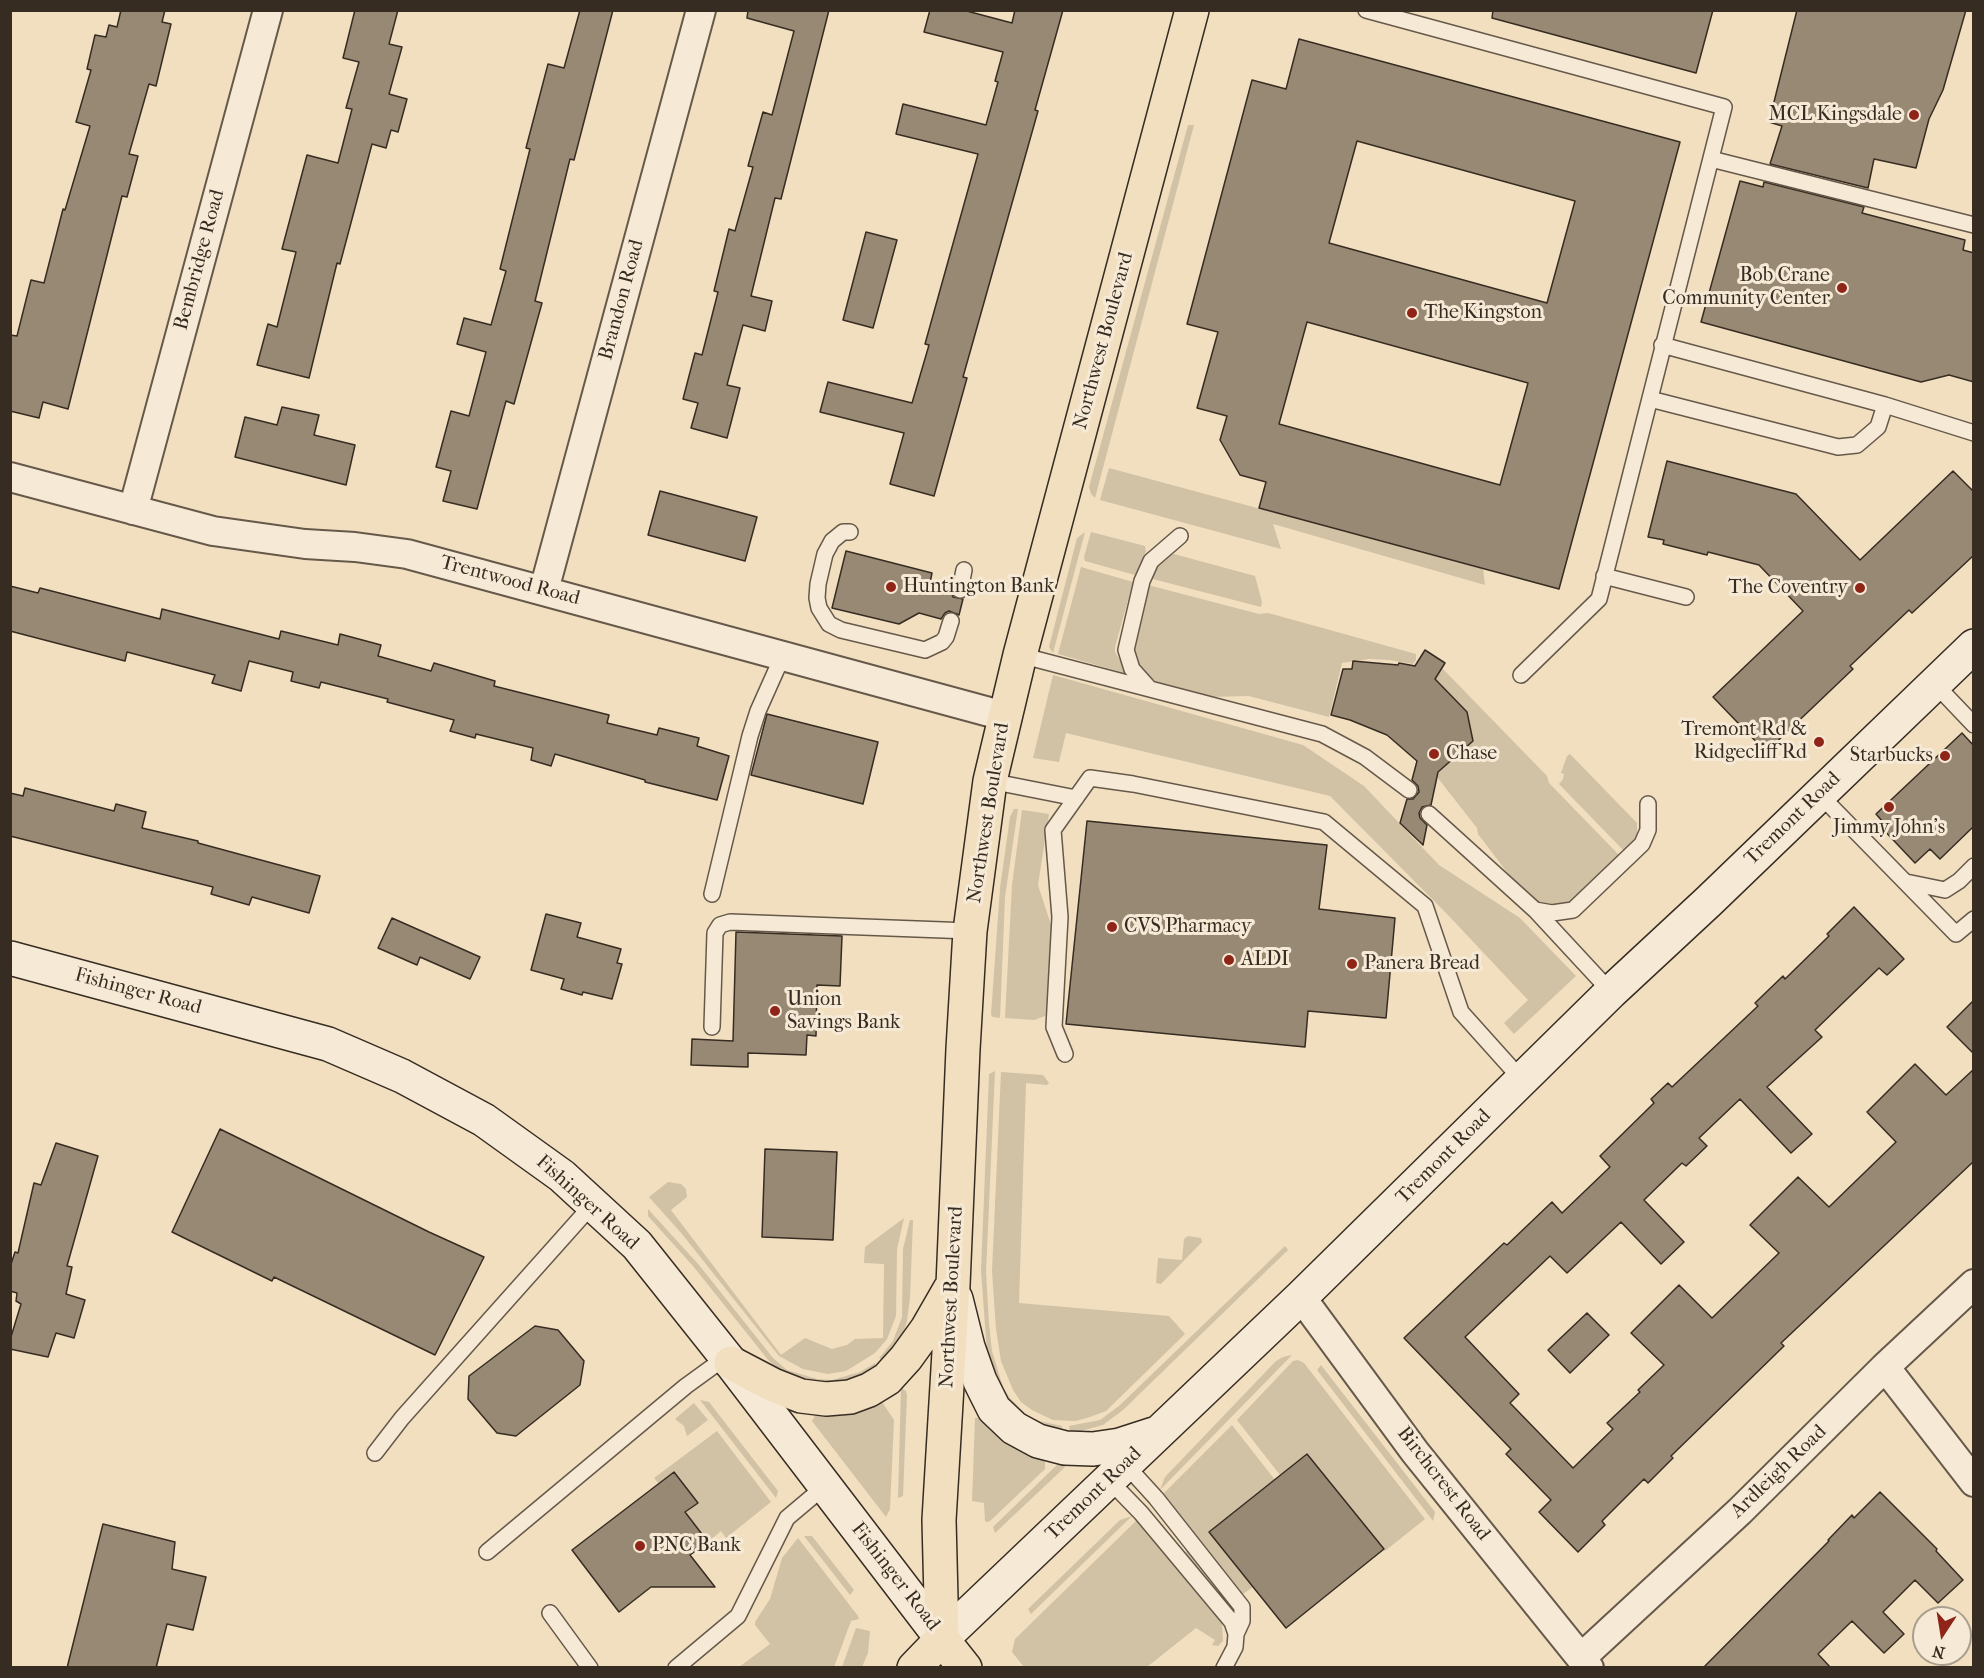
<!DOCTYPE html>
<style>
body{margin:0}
#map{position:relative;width:1984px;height:1678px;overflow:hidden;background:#f1dfc0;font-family:"IM FELL French Canon",serif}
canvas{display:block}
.frame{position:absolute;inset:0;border:12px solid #372c22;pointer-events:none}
.north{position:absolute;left:1912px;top:1606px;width:60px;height:60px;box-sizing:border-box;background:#f6ead6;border:2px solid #aa9e8e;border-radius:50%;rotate:192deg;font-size:16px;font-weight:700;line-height:24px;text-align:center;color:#372c22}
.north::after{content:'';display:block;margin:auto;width:21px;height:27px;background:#8f2418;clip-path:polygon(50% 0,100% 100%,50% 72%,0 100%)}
</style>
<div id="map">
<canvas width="1984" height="1678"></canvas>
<div class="frame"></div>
<div class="north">N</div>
</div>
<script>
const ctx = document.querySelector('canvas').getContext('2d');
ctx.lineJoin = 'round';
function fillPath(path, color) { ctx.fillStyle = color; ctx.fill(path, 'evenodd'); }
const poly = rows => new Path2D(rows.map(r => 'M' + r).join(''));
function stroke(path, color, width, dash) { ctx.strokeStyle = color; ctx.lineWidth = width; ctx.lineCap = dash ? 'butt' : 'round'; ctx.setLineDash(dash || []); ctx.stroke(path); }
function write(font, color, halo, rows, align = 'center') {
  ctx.font = font + ' "IM FELL French Canon",serif'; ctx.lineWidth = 6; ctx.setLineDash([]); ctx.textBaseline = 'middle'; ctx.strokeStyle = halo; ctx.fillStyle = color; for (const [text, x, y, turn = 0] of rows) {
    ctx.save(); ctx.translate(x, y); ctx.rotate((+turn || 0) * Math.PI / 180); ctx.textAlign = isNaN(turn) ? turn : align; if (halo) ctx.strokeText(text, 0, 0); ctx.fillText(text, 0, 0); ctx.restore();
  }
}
fillPath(poly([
 [1188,125,1194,125,1095,498,1091,494,1089,487],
 [1109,468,1483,569,1485,585,1273,524,1281,549,1100,500],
 [1085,532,1053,653,1049,647,1077,538],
 [1091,532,1145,546,1146,552,1135,575,1085,561,1084,557],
 [1174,554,1255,576,1262,602,1261,607,1149,578,1154,566,1166,556],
 [1081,567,1133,582,1115,647,1115,652,1128,674,1058,654],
 [1148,585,1259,614,1268,613,1330,630,1416,654,1416,660,1413,664,1389,660,1369,659,1342,663,1329,717,1249,696,1206,697,1153,682,1140,673,1132,651],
 [1442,668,1547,776,1549,783,1620,856,1571,902,1562,907,1536,905,1519,888,1478,834,1477,828,1437,777,1439,771,1473,740,1467,712,1435,679],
 [1053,675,1303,745,1364,786,1439,865,1520,918,1576,976,1514,1034,1504,1023,1528,1000,1447,914,1330,796,1066,733,1059,762,1033,758],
 [1570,754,1637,823,1637,835,1633,842,1624,851,1559,784,1563,779,1564,774,1561,773,1567,756],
 [1014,809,1018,809,1005,897,1000,1018,993,1017,991,1015,1000,888,1010,817],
 [1022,810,1049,814,1038,885,1055,937,1048,1010,1045,1016,1034,1020,1005,1018,1012,885],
 [995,1071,986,1272,989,1324,992,1351,1003,1387,1010,1398,1027,1415,1039,1421,1062,1426,1061,1432,1048,1430,1014,1411,993,1375,987,1351,981,1271,989,1074],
 [1001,1072,1043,1075,1049,1083,1047,1085,1026,1083,1019,1303,1169,1316,1185,1334,1106,1411,1087,1418,1075,1421,1053,1420,1032,1410,1021,1402,1013,1390,1001,1361,996,1329,992,1271],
 [668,1182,681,1184,686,1189,687,1197,671,1210,781,1355,805,1338,832,1349,847,1345,855,1339,883,1338,884,1264,864,1263,865,1247,904,1218,897,1249,896,1316,887,1339,875,1353,846,1371,828,1374,803,1369,779,1356,682,1234,649,1197],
 [648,1209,699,1265,773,1358,787,1370,817,1379,832,1380,860,1372,875,1363,877,1370,853,1381,812,1384,783,1373,769,1361,693,1266,648,1216],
 [910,1220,913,1220,910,1298,907,1321,902,1338,885,1362,879,1358,893,1341,902,1317,903,1249],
 [1188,1236,1201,1238,1202,1242,1161,1284,1156,1283,1158,1258,1182,1260,1184,1239],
 [1285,1246,1288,1250,1123,1410,1103,1425,1081,1431,1070,1432,1069,1426,1100,1420,1119,1406],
 [1292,1355,1160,1490,1165,1477,1276,1361,1283,1357],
 [1298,1360,1304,1363,1425,1519,1385,1551,1307,1454,1280,1475,1237,1420,1293,1361],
 [1321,1365,1435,1512,1433,1521,1317,1370],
 [901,1388,906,1391,907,1395,903,1496,898,1498],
 [880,1399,894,1420,890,1509,886,1517,812,1421,816,1414],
 [700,1400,709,1402,778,1491,776,1498],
 [694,1403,708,1420,687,1436,684,1426,675,1419],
 [983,1417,1045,1457,1045,1469,990,1521,987,1522,985,1521,984,1503,972,1501,975,1418],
 [1232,1425,1275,1480,1209,1532,1253,1587,1240,1596,1165,1500,1167,1498,1163,1494],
 [717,1431,771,1502,726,1538,721,1531,708,1542,685,1512,654,1478],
 [1062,1460,1066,1464,1065,1467,995,1533,993,1527],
 [1132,1516,1031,1614,1028,1609,1120,1520],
 [1137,1520,1222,1622,1223,1641,1218,1646,1212,1645,1215,1640,1196,1628,1147,1667,1024,1667,1012,1652,1015,1639],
 [804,1536,812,1536,854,1590,850,1595],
 [798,1538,858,1616,859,1619,851,1621,834,1667,739,1667,770,1644,755,1625,755,1622,770,1599,782,1558],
 [1188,1550,1231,1605,1227,1608,1184,1553],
 [856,1628,870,1631,868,1653,862,1667,842,1667]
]), '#d1c1a5');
const building = poly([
 [121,10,165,10,162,22,171,24,156,86,149,84,129,154,138,156,127,197,122,196,68,409,43,402,39,418,10,411,10,335,17,336,31,280,44,283,63,209,65,210,90,126,76,122,91,70,87,69,95,35,106,37,109,25,117,27,121,10],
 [355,10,398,10,389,44,402,47,389,94,407,99,398,132,391,130,386,148,372,144,340,264,337,263,309,378,257,365,268,324,277,327,296,252,282,249,307,155,338,163,352,109,346,108,359,62,343,58,355,10],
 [580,10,613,10,574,160,570,159,535,301,542,303,514,404,506,401,477,509,443,501,451,471,436,467,451,411,469,416,486,352,457,344,464,318,491,325,506,271,500,269,530,149,526,148,548,64,564,68,580,10],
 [748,10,829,10,781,199,775,198,751,296,772,301,765,331,743,325,727,385,740,388,727,438,691,428,698,403,683,399,695,353,702,355,718,292,714,291,729,229,735,231,753,167,748,166,763,112,772,115,794,31,747,18,748,10],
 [930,10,963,10,1012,23,1015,10,1063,10,1035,110,1038,111,963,377,967,378,934,496,890,484,904,433,820,412,828,382,912,403,929,345,925,344,978,154,896,134,903,104,986,125,998,82,995,81,1003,52,924,32,930,10],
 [1493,10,1713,10,1696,73,1492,18,1493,10],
 [1797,10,1966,10,1943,90,1929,119,1916,168,1874,159,1868,188,1770,164,1782,126,1769,122,1797,10],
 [1299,39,1680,142,1559,589,1259,508,1266,482,1240,475,1220,440,1227,416,1197,408,1218,332,1187,324,1252,80,1286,89,1299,39],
 [1357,141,1575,201,1547,303,1329,243,1357,141],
 [1307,322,1528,383,1500,485,1279,424,1307,322],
 [1740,181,1763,187,1764,182,1864,207,1862,213,1965,240,1963,250,1974,253,1974,382,1949,375,1921,382,1701,322,1740,181],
 [866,232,897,240,873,328,843,320,866,232],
 [282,407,319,415,314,435,355,445,346,485,235,457,245,417,277,425,282,407],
 [1667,461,1796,494,1860,560,1953,471,1974,492,1974,555,1912,613,1909,610,1850,666,1853,669,1766,752,1713,697,1803,611,1759,565,1708,552,1707,555,1663,544,1664,540,1648,537,1667,461],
 [660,491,757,517,745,561,648,535,660,491],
 [846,551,932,573,930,583,950,588,953,597,963,599,959,615,949,611,945,613,941,619,919,613,899,624,832,608,846,551],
 [10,586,38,593,40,588,160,619,162,609,279,639,281,631,338,645,340,634,381,645,378,656,431,671,434,663,495,681,494,686,609,715,607,723,657,735,659,728,699,738,697,746,729,756,717,800,645,782,645,780,555,754,551,766,531,760,533,748,476,734,475,738,450,731,454,720,387,702,388,699,321,682,319,688,291,681,293,672,249,661,241,691,212,683,215,675,127,652,125,661,10,631,10,586],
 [1425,650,1445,663,1435,679,1467,712,1473,741,1438,772,1431,805,1422,807,1419,813,1420,818,1427,825,1423,845,1400,823,1407,799,1413,799,1419,792,1418,786,1412,780,1417,761,1387,735,1350,720,1331,715,1343,669,1352,669,1353,661,1398,665,1399,663,1415,666,1425,650],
 [767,714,878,742,863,804,751,775,767,714],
 [1962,733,1974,746,1974,826,1940,859,1930,849,1915,863,1880,826,1883,822,1876,814,1962,733],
 [25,788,114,811,116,804,146,812,142,828,198,841,198,843,320,876,309,913,252,897,249,905,211,894,213,887,10,836,10,793,23,796,25,788],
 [1087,821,1327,845,1319,909,1395,918,1386,1018,1308,1011,1305,1047,1066,1024,1087,821],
 [1854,907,1904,959,1887,975,1879,968,1815,1030,1822,1037,1767,1087,1812,1134,1791,1153,1740,1099,1699,1138,1707,1146,1686,1166,1682,1163,1644,1200,1684,1242,1661,1264,1621,1222,1567,1273,1550,1256,1465,1337,1519,1394,1510,1403,1573,1468,1613,1429,1607,1423,1640,1392,1638,1390,1664,1365,1631,1333,1679,1285,1712,1318,1779,1253,1750,1225,1798,1177,1829,1207,1896,1142,1867,1112,1915,1064,1946,1095,1974,1069,1974,1161,1781,1343,1784,1346,1671,1456,1673,1458,1648,1483,1644,1479,1602,1521,1605,1525,1578,1552,1539,1512,1551,1500,1506,1454,1511,1449,1404,1338,1504,1243,1507,1245,1552,1202,1562,1213,1610,1167,1600,1156,1654,1103,1651,1099,1668,1083,1672,1087,1758,1006,1755,1003,1783,976,1785,979,1829,936,1827,934,1854,907],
 [546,914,581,923,577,937,621,949,617,963,622,964,612,999,583,992,582,995,561,989,564,979,531,970,546,914],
 [392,918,480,957,470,979,420,957,417,965,378,948,392,918],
 [736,932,842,936,840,986,817,985,816,1036,807,1035,806,1055,748,1053,748,1067,691,1065,692,1039,733,1041,736,932],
 [1974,1000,1974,1054,1947,1027,1974,1000],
 [220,1129,429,1232,484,1257,435,1355,274,1277,272,1281,172,1232,220,1129],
 [56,1143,98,1156,67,1266,72,1267,66,1294,85,1300,74,1338,56,1333,48,1357,10,1349,10,1340,21,1304,16,1301,17,1293,10,1291,10,1267,15,1252,18,1253,34,1183,41,1185,56,1143],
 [765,1149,837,1152,833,1240,762,1237,765,1149],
 [1587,1313,1609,1335,1570,1373,1548,1350,1587,1313],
 [535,1326,558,1330,584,1361,580,1385,516,1436,497,1433,468,1399,469,1376,535,1326],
 [1307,1454,1384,1549,1286,1628,1209,1532,1307,1454],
 [674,1472,698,1503,685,1512,708,1542,690,1555,715,1587,651,1587,619,1612,572,1550,674,1472],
 [1880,1492,1937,1549,1936,1551,1963,1580,1938,1603,1915,1580,1883,1612,1904,1634,1884,1653,1852,1621,1818,1654,1831,1668,1703,1668,1829,1541,1828,1540,1852,1515,1854,1518,1880,1492],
 [103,1524,175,1542,172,1569,206,1577,193,1630,167,1624,156,1668,67,1668,103,1524]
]);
fillPath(building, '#988974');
stroke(building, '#372c22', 1.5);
const lane = poly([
 [1366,10,1724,107,1599,599,1521,675],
 [1711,159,1974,225],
 [1662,345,1885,405,1974,433],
 [1650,399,1838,447,1857,445,1878,427,1885,405],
 [850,532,843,532,832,541,825,554,818,584,817,598,819,608,829,624,841,630,925,650,942,642,946,637,951,621],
 [1604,576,1686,597],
 [960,590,964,570],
 [1020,655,1322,734,1365,757,1409,790],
 [1934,683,1974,725],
 [1149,688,1132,669,1126,650,1142,581,1151,561,1180,536],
 [990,781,1076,798],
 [1819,794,1956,934,1974,919],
 [1429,814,1535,910,1611,992],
 [1906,882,1945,890,1959,881,1974,866],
 [712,894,750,736,758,711,783,655],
 [1535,910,1552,913,1573,910,1642,844,1648,830,1648,804],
 [712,1027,715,933,720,925,730,922,970,931],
 [1065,1054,1054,1027,1060,917,1053,830,1090,778,1133,784,1324,822,1425,906,1461,1012,1522,1080],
 [375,1453,402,1418,593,1204],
 [1125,1464,1156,1498,1242,1607,1242,1621,1236,1634],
 [1109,1480,1141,1513,1232,1622,1236,1634,1235,1647,1224,1668],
 [487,1552,686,1386,726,1357],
 [550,1613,590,1668],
 [676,1668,738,1616,787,1518,825,1486]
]);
const street = poly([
 [10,477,213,531,305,544,355,547,407,554,1004,716],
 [133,510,268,10],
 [544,590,701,10],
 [1301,1297,1415,1452,1589,1668],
 [1885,1367,1974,1482],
 [1582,1657,1740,1511,1885,1367,1974,1284]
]);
const secondary = poly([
 [10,958,328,1044,402,1076,484,1120,562,1176,637,1245,731,1363,942,1639,1301,1297,1611,992,1709,901,1974,646],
 [956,1299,968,1347,980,1381,994,1409,1014,1428,1038,1441,1065,1448,1093,1449,1120,1445,1154,1434]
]);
const primary = poly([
 [731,1363,773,1385,801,1396,826,1399,850,1397,869,1390,887,1379,906,1358,927,1329,950,1289],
 [942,1639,939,1520,953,1285,963,1049,970,931,990,781,1020,655,1192,10],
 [942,1639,965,1668],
 [914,1668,942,1639]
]);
stroke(lane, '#66594a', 18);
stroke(street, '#66594a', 32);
stroke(secondary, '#372c22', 36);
stroke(primary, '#372c22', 36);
stroke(lane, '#f6ead6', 15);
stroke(street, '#f6ead6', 28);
stroke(secondary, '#f6ead6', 33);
stroke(primary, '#f1dfc0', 33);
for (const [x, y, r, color] of [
 [1914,115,6,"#8f2418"],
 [1842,288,6,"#8f2418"],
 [1412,313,6,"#8f2418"],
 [891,587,6,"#8f2418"],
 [1860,588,6,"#8f2418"],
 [1819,742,6,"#8f2418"],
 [1434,754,6,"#8f2418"],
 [1945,756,6,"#8f2418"],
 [1889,807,6,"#8f2418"],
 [1112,927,6,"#8f2418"],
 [1229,960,6,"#8f2418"],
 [1352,964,6,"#8f2418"],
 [775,1011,6,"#8f2418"],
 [640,1546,6,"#8f2418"]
]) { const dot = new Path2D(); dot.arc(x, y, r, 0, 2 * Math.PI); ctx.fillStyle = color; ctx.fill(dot); stroke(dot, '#f6ead6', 2); }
write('20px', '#372c22', '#f6ead6', [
 ["MCL Kingsdale",1902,115,"right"],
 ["Bob Crane",1830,276,"right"],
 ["Community Center",1830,299,"right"],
 ["The Kingston",1424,313],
 ["Huntington Bank",903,587],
 ["The Coventry",1848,588,"right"],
 ["Tremont Rd &",1807,730,"right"],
 ["Ridgecliff Rd",1807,753,"right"],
 ["Chase",1446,754],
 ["Starbucks",1933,756,"right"],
 ["Jimmy John's",1889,828,"center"],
 ["CVS Pharmacy",1124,927],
 ["ALDI",1241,960],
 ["Panera Bread",1364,964],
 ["Union",787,1000],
 ["Savings Bank",787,1023],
 ["PNC Bank",652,1546]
], 'left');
write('20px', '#372c22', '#f6ead6', [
 ["Bembridge Road",200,260,-75],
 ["Brandon Road",622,300,-75],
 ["Northwest Boulevard",1104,341,-75],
 ["Trentwood Road",510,581,15],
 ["Northwest Boulevard",989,813,-81],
 ["Tremont Road",1793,819,-44],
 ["Fishinger Road",138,992,15],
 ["Tremont Road",1444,1157,-45],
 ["Fishinger Road",587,1203,42],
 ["Northwest Boulevard",952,1297,-87],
 ["Ardleigh Road",1779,1472,-44],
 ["Birchcrest Road",1443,1484,52],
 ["Tremont Road",1094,1494,-44],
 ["Fishinger Road",895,1577,52]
]);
</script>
